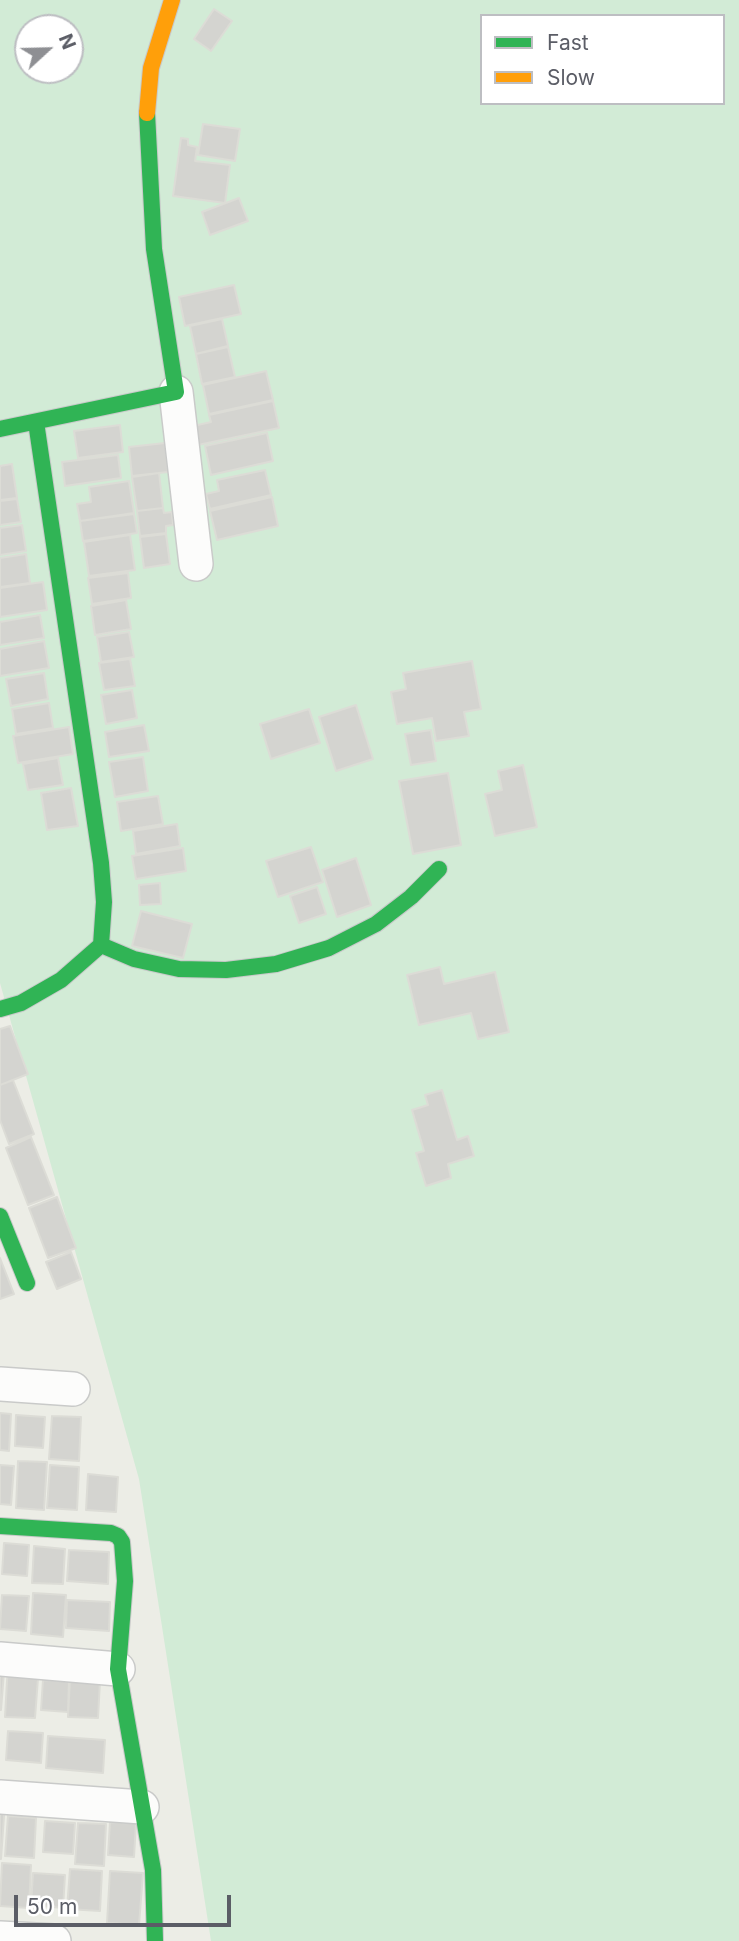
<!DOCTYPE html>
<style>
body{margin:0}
#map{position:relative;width:739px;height:1941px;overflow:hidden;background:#ecede6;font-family:Inter,sans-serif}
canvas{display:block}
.legend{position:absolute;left:480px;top:14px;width:245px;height:91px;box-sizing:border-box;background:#fff;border:2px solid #bdbec2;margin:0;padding:9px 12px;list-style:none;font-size:21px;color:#5b5d66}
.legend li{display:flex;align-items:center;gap:14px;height:35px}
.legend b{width:35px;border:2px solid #bdbec2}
.north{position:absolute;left:14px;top:14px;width:70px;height:70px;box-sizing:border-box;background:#fff;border:2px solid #bdbec2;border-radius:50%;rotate:68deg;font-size:19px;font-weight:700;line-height:28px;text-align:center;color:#5b5d66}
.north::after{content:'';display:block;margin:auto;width:24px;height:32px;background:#8e8f93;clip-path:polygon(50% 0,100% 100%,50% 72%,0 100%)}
.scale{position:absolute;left:14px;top:1895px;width:217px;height:32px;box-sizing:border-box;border:4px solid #5b5d66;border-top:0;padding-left:9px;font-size:21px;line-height:24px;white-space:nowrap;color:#5b5d66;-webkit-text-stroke:5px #fff;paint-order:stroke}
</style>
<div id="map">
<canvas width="739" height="1941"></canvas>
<ul class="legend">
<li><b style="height:9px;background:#30b455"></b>Fast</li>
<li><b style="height:9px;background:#ff9f0a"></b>Slow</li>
</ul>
<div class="north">N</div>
<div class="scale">50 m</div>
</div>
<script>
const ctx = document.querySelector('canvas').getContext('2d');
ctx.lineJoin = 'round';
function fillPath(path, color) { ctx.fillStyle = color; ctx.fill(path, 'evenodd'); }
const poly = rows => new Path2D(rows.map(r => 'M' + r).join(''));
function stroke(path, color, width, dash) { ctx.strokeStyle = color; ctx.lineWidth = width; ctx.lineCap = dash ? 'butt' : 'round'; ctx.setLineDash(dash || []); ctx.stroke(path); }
fillPath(poly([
 [0,0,739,0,739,1941,211,1941,139,1479,0,983],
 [482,16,723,16,723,103,482,103],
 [28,28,70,28,70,70,28,70]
]), '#d2ebd6');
const building = poly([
 [214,9,232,21,211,51,194,39,214,9],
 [203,124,240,129,235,161,198,155,203,124],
 [181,138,188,139,188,145,197,147,195,161,230,165,225,203,173,196,181,138],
 [239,198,248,221,210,235,202,212,239,198],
 [234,285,241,314,185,326,179,297,234,285],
 [222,319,228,346,196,354,190,326,222,319],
 [228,347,235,377,202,384,196,354,228,347],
 [266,371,273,400,209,414,203,385,266,371],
 [273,401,279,428,198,445,193,426,211,422,209,415,273,401],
 [120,425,123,452,78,458,74,431,120,425],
 [267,433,273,461,211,475,205,446,267,433],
 [165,443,168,472,132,476,129,447,165,443],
 [118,455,121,478,65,486,62,462,118,455],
 [12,464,17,498,0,500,0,466,12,464],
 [265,470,271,495,210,509,206,494,219,491,217,480,265,470],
 [159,473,163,508,137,511,132,477,159,473],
 [129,481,134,513,80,521,77,504,91,502,89,487,129,481],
 [272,497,278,526,217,540,210,511,272,497],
 [17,499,21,522,0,525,0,501,17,499],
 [163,508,164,513,172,512,173,525,166,526,166,533,140,536,137,511,163,508],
 [134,514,137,533,83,541,80,521,134,514],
 [22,525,26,551,0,555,0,528,22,525],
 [166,534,170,564,144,568,140,537,166,534],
 [130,535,135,570,89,576,84,542,130,535],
 [26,554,30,583,0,587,0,558,26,554],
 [128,573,131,598,92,604,88,578,128,573],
 [43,582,47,610,0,617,0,588,43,582],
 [126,600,131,629,95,635,91,606,126,600],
 [40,615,44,638,0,645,0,622,40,615],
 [129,632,134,657,101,662,97,637,129,632],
 [44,641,49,668,0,676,0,649,44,641],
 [130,659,135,686,104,690,99,663,130,659],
 [472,661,481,709,464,712,469,736,436,741,432,718,397,724,391,692,406,689,403,673,472,661],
 [44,673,48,699,11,706,6,679,44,673],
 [132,690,137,718,106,724,101,695,132,690],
 [49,703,53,728,16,734,12,709,49,703],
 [356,705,373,759,336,771,319,717,356,705],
 [309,709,320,743,271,759,260,724,309,709],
 [144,725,149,751,109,757,105,732,144,725],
 [69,727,73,754,18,763,13,736,69,727],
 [431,730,436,761,411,765,405,734,431,730],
 [143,757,148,791,115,797,109,762,143,757],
 [58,758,63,785,28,790,23,764,58,758],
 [523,765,537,827,495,836,485,794,502,790,498,771,523,765],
 [448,773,461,845,413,854,399,781,448,773],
 [71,788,78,826,47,830,41,793,71,788],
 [158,796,163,824,121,831,117,802,158,796],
 [177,824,180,846,136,854,133,831,177,824],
 [311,847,323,882,278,897,266,861,311,847],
 [183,848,186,871,136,879,132,856,183,848],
 [356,858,371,905,337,917,322,870,356,858],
 [160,883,161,904,140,905,139,885,160,883],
 [317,887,326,914,299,923,290,896,317,887],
 [141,911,192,924,183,958,132,946,141,911],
 [440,967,444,984,495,972,509,1032,478,1039,471,1013,419,1025,407,975,440,967],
 [10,1026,28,1074,0,1085,0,1029,10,1026],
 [13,1080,34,1134,9,1144,0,1120,0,1085,13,1080],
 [442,1090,457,1140,468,1136,474,1156,448,1164,451,1178,426,1186,416,1153,424,1151,412,1110,428,1105,425,1095,442,1090],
 [31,1137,54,1195,28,1205,6,1148,31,1137],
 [57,1197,76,1248,48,1258,29,1208,57,1197],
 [71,1252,81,1279,57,1289,46,1262,71,1252],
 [0,1258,14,1294,0,1299,0,1258],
 [0,1413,11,1414,9,1451,0,1450,0,1413],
 [16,1415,45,1417,43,1448,15,1446,16,1415],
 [52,1416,81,1417,79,1461,49,1459,52,1416],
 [18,1461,47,1462,44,1510,16,1508,18,1461],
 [0,1465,14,1466,11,1505,0,1504,0,1465],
 [50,1465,79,1467,77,1510,47,1508,50,1465],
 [88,1474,118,1477,116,1512,86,1510,88,1474],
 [4,1543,29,1545,27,1576,2,1574,4,1543],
 [34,1546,65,1549,63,1584,32,1583,34,1546],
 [69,1550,109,1552,108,1584,67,1581,69,1550],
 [33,1593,66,1595,63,1637,31,1634,33,1593],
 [2,1595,29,1596,26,1631,0,1629,2,1595],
 [67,1600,110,1602,109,1631,66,1628,67,1600],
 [8,1663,39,1665,35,1718,5,1717,8,1663],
 [0,1672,4,1672,1,1710,0,1710,0,1672],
 [70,1679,100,1681,98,1718,68,1717,70,1679],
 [43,1680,69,1681,68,1712,41,1710,43,1680],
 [8,1731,43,1733,41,1763,6,1760,8,1731],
 [48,1736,105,1740,103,1773,46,1768,48,1736],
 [0,1802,5,1802,1,1859,0,1859,0,1802],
 [8,1816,36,1818,34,1858,5,1856,8,1816],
 [45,1821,75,1823,73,1854,43,1852,45,1821],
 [110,1822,136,1823,134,1857,108,1855,110,1822],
 [78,1823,106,1824,104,1866,75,1864,78,1823],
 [2,1863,31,1865,29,1908,0,1906,2,1863],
 [70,1869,102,1871,100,1911,67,1909,70,1869],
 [110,1871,143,1873,139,1925,107,1923,110,1871],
 [33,1873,65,1875,63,1908,31,1905,33,1873]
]);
fillPath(building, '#d4d4d0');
stroke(building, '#dcdcd6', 2);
const street = poly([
 [176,392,196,564],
 [0,1384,73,1389],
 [0,1659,118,1669],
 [0,1797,142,1807],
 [0,1938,54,1941]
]);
const fast = poly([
 [0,429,176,392,154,249,147,113],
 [101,945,134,959,179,969,226,970,276,964,329,948,376,924,411,897,439,869],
 [0,1009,21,1003,61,980,101,945,104,902,101,863,36,422],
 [0,1216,27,1283],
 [0,1526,111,1533,118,1536,122,1542,125,1581,118,1669,153,1870,155,1941]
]);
const slow = poly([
 [147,113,151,68,172,0]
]);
stroke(street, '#c9cac9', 36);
stroke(fast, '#c8c9c9', 18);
stroke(slow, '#c8c9c9', 18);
stroke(street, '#fcfcfb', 33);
stroke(fast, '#30b455', 16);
stroke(slow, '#ff9f0a', 16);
</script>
